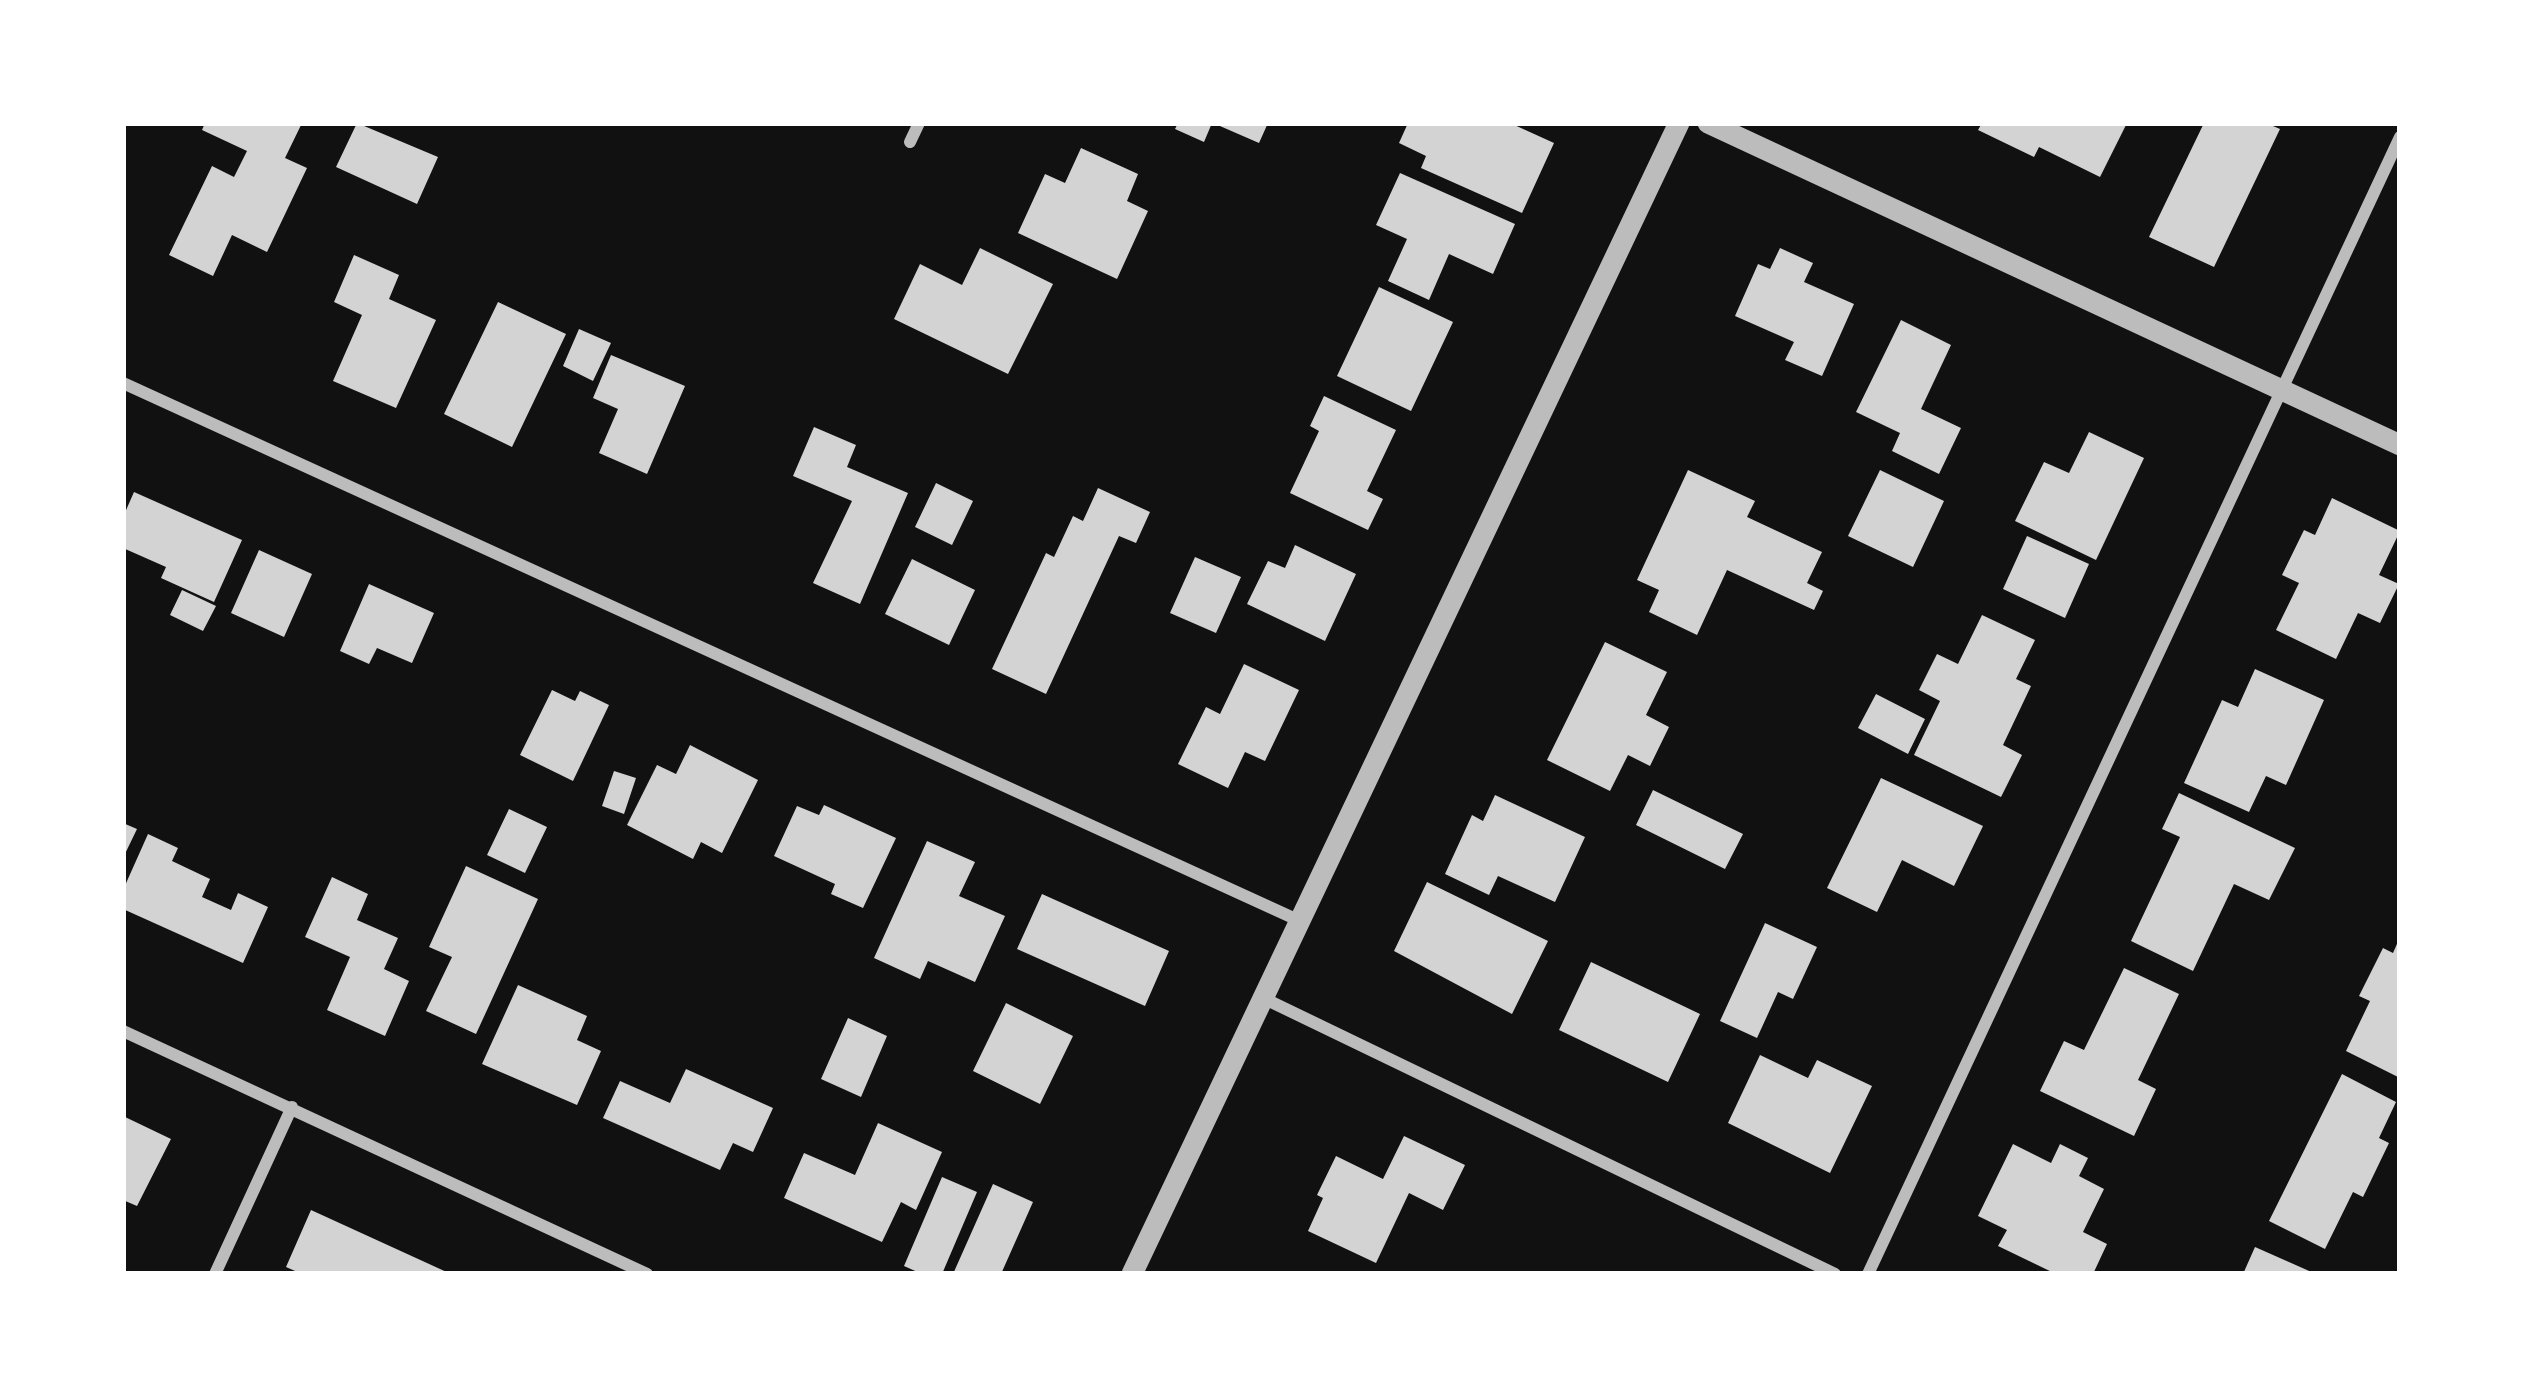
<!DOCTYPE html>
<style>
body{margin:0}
#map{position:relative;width:2523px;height:1397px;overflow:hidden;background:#111;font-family:Commissioner,sans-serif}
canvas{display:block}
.frame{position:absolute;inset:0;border:126px solid #fff;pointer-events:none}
</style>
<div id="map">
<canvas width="2523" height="1397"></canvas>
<div class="frame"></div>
</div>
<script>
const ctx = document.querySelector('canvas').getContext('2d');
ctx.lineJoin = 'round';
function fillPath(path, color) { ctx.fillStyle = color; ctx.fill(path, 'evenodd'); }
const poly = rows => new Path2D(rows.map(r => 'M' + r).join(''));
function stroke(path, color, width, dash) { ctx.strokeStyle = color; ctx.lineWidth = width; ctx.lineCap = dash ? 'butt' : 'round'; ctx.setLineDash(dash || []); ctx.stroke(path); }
fillPath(poly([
 [205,123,302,123,285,158,307,168,267,252,232,235,213,276,169,255,212,166,234,177,247,151,202,130],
 [357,123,438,157,417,204,336,167],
 [1178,123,1212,123,1204,142,1175,129],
 [1213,123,1268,123,1259,143],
 [1408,123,1510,123,1554,143,1522,213,1421,168,1426,156,1399,143],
 [1982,123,2127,123,2100,177,2039,147,2034,157,1978,130],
 [2204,123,2266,123,2280,129,2214,267,2149,237],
 [1081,148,1138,174,1127,201,1148,211,1117,279,1018,233,1045,174,1065,183],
 [1400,173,1515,224,1493,274,1449,254,1429,300,1388,281,1407,239,1376,225],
 [980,248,1053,284,1008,374,894,319,920,264,962,285],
 [1780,248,1813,263,1804,282,1854,304,1822,376,1785,360,1794,342,1735,316,1758,264,1770,269],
 [354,255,399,275,389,299,436,320,396,408,333,381,362,315,334,302],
 [1379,287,1453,322,1411,411,1337,376],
 [498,302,566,334,512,447,444,414],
 [1901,320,1951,345,1921,409,1961,428,1939,474,1892,451,1900,433,1856,412],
 [579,329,611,343,593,381,563,366],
 [611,355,685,386,647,474,599,453,618,409,593,398],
 [1324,396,1396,430,1367,491,1383,499,1368,530,1290,493,1319,431,1310,426],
 [814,427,856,445,847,467,908,493,860,604,813,583,852,501,793,476],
 [2089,432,2144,458,2096,560,2015,521,2044,462,2069,473],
 [1688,470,1755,501,1747,517,1822,552,1807,583,1823,591,1814,610,1727,570,1697,635,1649,612,1659,590,1637,580],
 [1880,470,1944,501,1913,567,1848,536],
 [936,483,973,501,952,545,915,527],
 [1098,488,1150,512,1136,543,1119,536,1046,694,992,669,1046,553,1054,557,1073,516,1083,521],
 [134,492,242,540,214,602,161,578,166,567,123,548,123,517],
 [2332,498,2400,531,2379,575,2399,584,2380,623,2358,613,2336,659,2276,630,2299,583,2282,575,2304,530,2315,535],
 [2027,536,2089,564,2065,618,2003,589],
 [1295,545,1356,574,1325,641,1247,604,1268,561,1285,568],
 [259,550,312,574,284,637,231,613],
 [1195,557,1241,577,1216,633,1170,613],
 [912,559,975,590,949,645,885,614],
 [369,584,434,613,412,663,377,648,369,664,340,651],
 [182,590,216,606,203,631,170,615],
 [1982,615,2035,640,2016,679,2031,686,2003,745,2022,755,2001,797,1914,755,1940,701,1919,690,1937,654,1958,664],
 [1605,642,1667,672,1646,715,1669,727,1650,766,1628,755,1610,791,1547,760],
 [1244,664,1299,690,1265,761,1245,752,1228,788,1178,764,1206,707,1220,714],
 [2255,669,2324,700,2286,785,2266,776,2249,812,2184,783,2222,700,2238,707],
 [552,690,575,701,580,691,609,705,573,781,520,755],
 [1876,694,1925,719,1908,754,1858,728],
 [690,745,758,780,722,853,701,842,693,859,627,825,657,765,676,774],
 [614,771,636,778,624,814,602,806],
 [1881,778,1983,826,1954,886,1902,860,1877,912,1827,888],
 [1653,790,1743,834,1725,869,1636,825],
 [2179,793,2295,848,2269,900,2234,884,2193,971,2131,941,2180,837,2162,829],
 [1495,795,1585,837,1555,902,1498,876,1489,895,1445,874,1472,815,1483,821],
 [824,805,896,838,863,908,831,894,835,884,774,856,797,806,819,815],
 [509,809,547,827,525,873,487,855],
 [123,823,137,829,123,858],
 [148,834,178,848,172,861,210,879,202,897,231,910,238,893,268,907,243,963,123,909,123,890],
 [927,841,975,862,959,896,1005,916,975,982,928,961,920,979,874,958],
 [466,866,538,899,476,1034,426,1011,452,957,429,947],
 [332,877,368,894,357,920,398,938,384,969,409,981,385,1036,327,1010,350,957,305,937],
 [1427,882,1548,941,1512,1014,1394,951],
 [1042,894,1169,951,1145,1006,1017,949],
 [1765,923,1817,947,1793,999,1778,992,1757,1038,1720,1021],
 [2400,937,2400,1078,2346,1051,2370,1001,2359,996,2383,948,2393,953],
 [1591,962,1700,1014,1668,1082,1559,1030],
 [2124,968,2179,994,2138,1080,2156,1089,2134,1136,2040,1091,2064,1041,2084,1050],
 [518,985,587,1016,577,1040,601,1051,577,1105,482,1064],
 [1006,1003,1073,1036,1040,1104,973,1071],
 [848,1018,887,1036,861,1097,821,1079],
 [1760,1055,1808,1078,1817,1060,1872,1086,1830,1173,1728,1123],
 [686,1069,773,1108,753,1152,733,1143,720,1170,603,1118,620,1081,670,1103],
 [2342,1074,2396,1102,2379,1138,2389,1143,2363,1197,2353,1192,2325,1249,2269,1221],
 [123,1116,171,1139,137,1206,123,1200],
 [878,1123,942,1152,916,1210,901,1202,882,1242,784,1198,804,1153,855,1175],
 [1404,1136,1465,1165,1443,1210,1409,1193,1376,1263,1308,1231,1323,1198,1317,1195,1336,1156,1383,1179],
 [2013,1144,2051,1163,2060,1144,2088,1158,2079,1176,2104,1189,2083,1232,2107,1244,2093,1274,2056,1274,1998,1246,2007,1230,1978,1216],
 [942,1177,977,1192,942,1274,922,1274,904,1266],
 [993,1184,1033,1202,1001,1274,953,1274],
 [311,1210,451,1274,302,1274,286,1267],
 [2255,1247,2316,1274,2243,1274]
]), '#d3d3d3');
stroke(poly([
 [910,142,919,123],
 [123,383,1300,921],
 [1263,998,1835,1274],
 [123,1031,647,1274],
 [215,1274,292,1107],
 [1868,1274,2400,137]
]), '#bcbcbc', 12);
stroke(poly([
 [1708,123,2400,445],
 [1132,1274,1679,123]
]), '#bcbcbc', 21);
</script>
